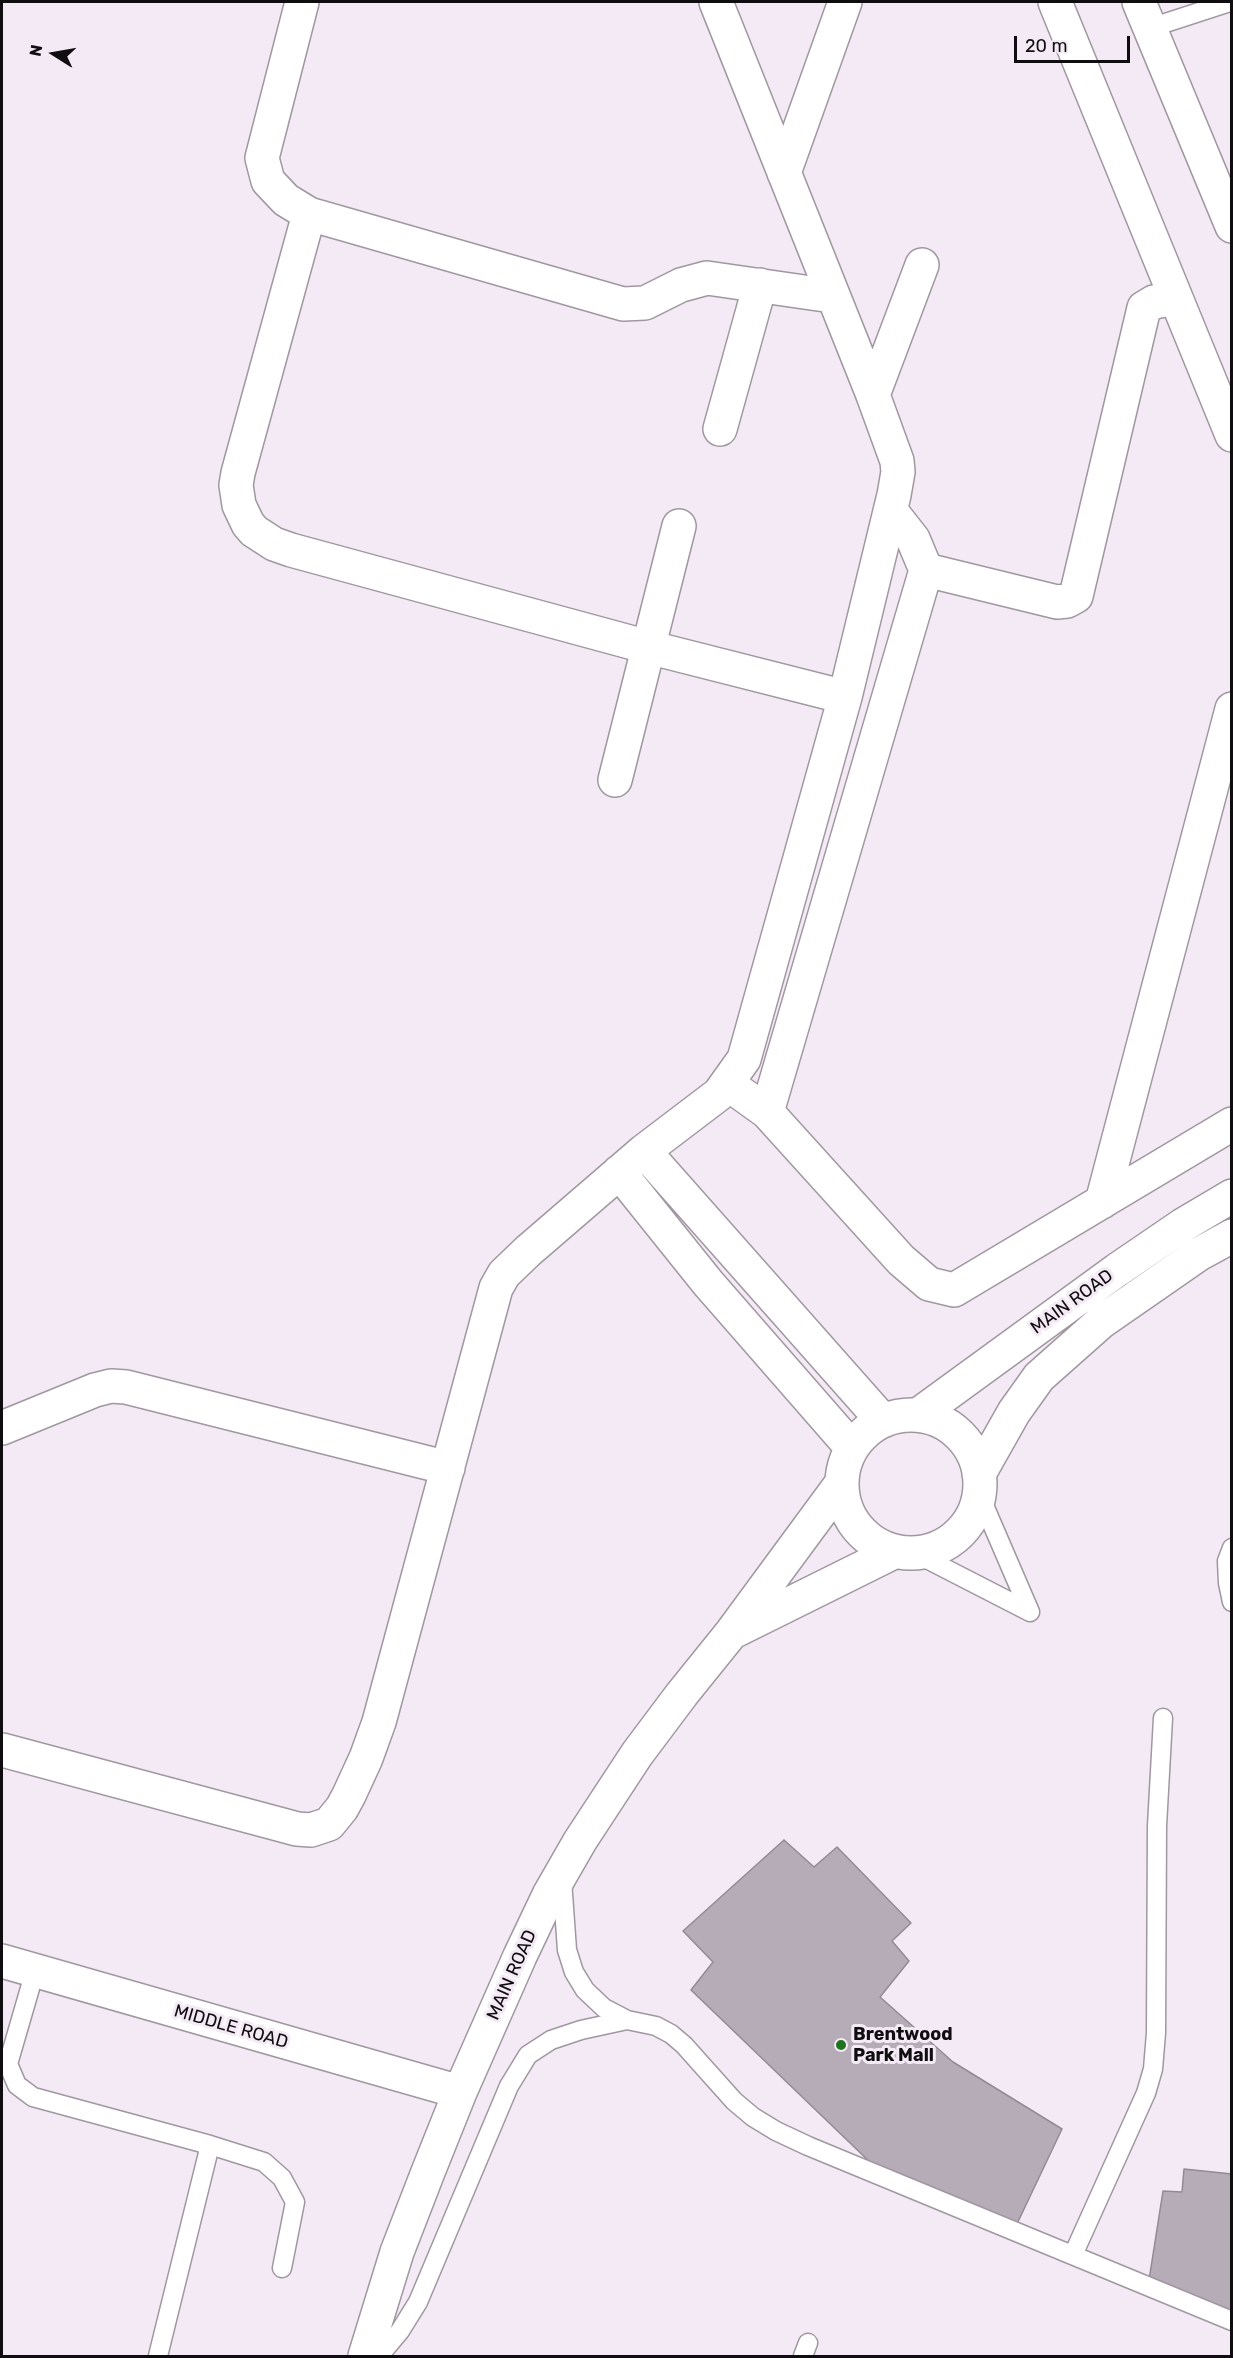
<!DOCTYPE html>
<style>
body{margin:0}
#map{position:relative;width:1233px;height:2358px;overflow:hidden;background:#f4eaf5;font-family:Rubik,sans-serif}
canvas{display:block}
.frame{position:absolute;inset:0;border:3px solid #100d10;pointer-events:none}
.north{position:absolute;left:24px;top:24px;width:60px;height:60px;-webkit-text-stroke:4px #f4eaf5;paint-order:stroke;rotate:281deg;font-size:16px;font-weight:700;line-height:24px;text-align:center;color:#100d10}
.north::after{content:'';display:block;margin:auto;width:21px;height:27px;background:#100d10;clip-path:polygon(50% 0,100% 100%,50% 72%,0 100%)}
.scale{position:absolute;left:1014px;top:36px;width:116px;height:27px;box-sizing:border-box;border:3px solid #100d10;border-top:0;padding-left:8px;font-size:18px;line-height:21px;white-space:nowrap;color:#100d10;-webkit-text-stroke:4px #f4eaf5;paint-order:stroke}
</style>
<div id="map">
<canvas width="1233" height="2358"></canvas>
<div class="frame"></div>
<div class="north">N</div>
<div class="scale">20 m</div>
</div>
<script>
const ctx = document.querySelector('canvas').getContext('2d');
ctx.lineJoin = 'round';
function fillPath(path, color) { ctx.fillStyle = color; ctx.fill(path, 'evenodd'); }
const poly = rows => new Path2D(rows.map(r => 'M' + r).join(''));
function stroke(path, color, width, dash) { ctx.strokeStyle = color; ctx.lineWidth = width; ctx.lineCap = dash ? 'butt' : 'round'; ctx.setLineDash(dash || []); ctx.stroke(path); }
function write(font, color, halo, rows, align = 'center') {
  ctx.font = font + ' Rubik,sans-serif'; ctx.lineWidth = 6; ctx.setLineDash([]); ctx.textBaseline = 'middle'; ctx.strokeStyle = halo; ctx.fillStyle = color; for (const [text, x, y, turn = 0] of rows) {
    ctx.save(); ctx.translate(x, y); ctx.rotate((+turn || 0) * Math.PI / 180); ctx.textAlign = isNaN(turn) ? turn : align; if (halo) ctx.strokeText(text, 0, 0); ctx.fillText(text, 0, 0); ctx.restore();
  }
}
const building = poly([
 [784,1840,814,1867,837,1847,911,1923,892,1941,909,1961,880,1997,953,2062,1062,2129,1016,2226,875,2167,691,1990,713,1962,683,1931,784,1840],
 [1184,2169,1232,2174,1232,2313,1149,2280,1163,2191,1182,2192,1184,2169]
]);
fillPath(building, '#b6acb7');
stroke(building, '#938a94', 1.5);
const service = poly([
 [1150,28,1230,2],
 [980,1496,1030,1612],
 [1232,1548,1227,1561,1228,1583,1232,1602],
 [917,1554,1030,1612],
 [562,1880,567,1950,574,1972,585,1990,604,2008,627,2020,656,2026,671,2034,684,2045,734,2101,753,2117,776,2131,808,2146,1232,2321],
 [35,1971,8,2064,17,2085,33,2097,210,2145,264,2162,282,2178,295,2202,282,2268],
 [1073,2255,1146,2093,1153,2069,1156,2033,1157,1826,1163,1718],
 [158,2356,210,2145],
 [379,2356,400,2331,418,2302,509,2086,528,2055,551,2040,581,2030,627,2020],
 [803,2356,808,2343]
]);
const minor = poly([
 [302,2,262,158,268,181,286,200,309,214,623,304,645,303,681,285,707,278,832,296],
 [1055,2,1232,435],
 [1139,2,1232,226],
 [784,173,845,2],
 [309,214,238,473,236,485,239,505,248,524,254,531,274,544,291,550,648,647,845,697],
 [873,395,922,265],
 [720,429,760,285],
 [926,570,1057,602,1067,601,1076,596,1144,308,1154,302,1176,298],
 [615,780,679,526],
 [728,1084,767,1112,901,1260,929,1284,954,1290,1232,1124],
 [767,1112,926,570,913,539,891,511],
 [644,1151,883,1421],
 [619,1172,708,1283,852,1448],
 [1102,1202,1232,709],
 '842 1484a69 69 0 1 1 138 0a69 69 0 1 1-138 0Z',
 [918,1415,1117,1270,1183,1225,1232,1196],
 [2,1428,95,1390,111,1386,126,1387,448,1468],
 [979,1474,1014,1412,1039,1377,1101,1322,1199,1254,1232,1236],
 [737,1630,894,1552],
 [2,1750,297,1829,311,1830,329,1824,342,1808,349,1795,366,1758,379,1722,496,1288,504,1274,528,1251,644,1151,719,1094,744,1059,845,697,894,495,898,472,897,461,873,395,716,2],
 [2,1961,460,2092],
 [365,2356,397,2252,428,2172,460,2092,520,1956,549,1895,580,1841,637,1754,682,1694,732,1632,841,1484]
]);
stroke(service, '#a097a1', 21);
stroke(minor, '#a097a1', 36);
stroke(service, '#fff', 18);
stroke(minor, '#fff', 33);
for (const [x, y, r, color] of [
 [841,2045,6,"#1f731d"]
]) { const dot = new Path2D(); dot.arc(x, y, r, 0, 2 * Math.PI); ctx.fillStyle = color; ctx.fill(dot); stroke(dot, '#f4eaf5', 2); }
write('18px', '#100d10', '#f4eaf5', [
 ["MAIN ROAD",1072,1302,-36],
 ["MAIN ROAD",512,1975,-66],
 ["MIDDLE ROAD",231,2027,16]
]);
write('bold 18px', '#100d10', '#f4eaf5', [
 ["Brentwood",853,2035],
 ["Park Mall",853,2056]
], 'left');
</script>
